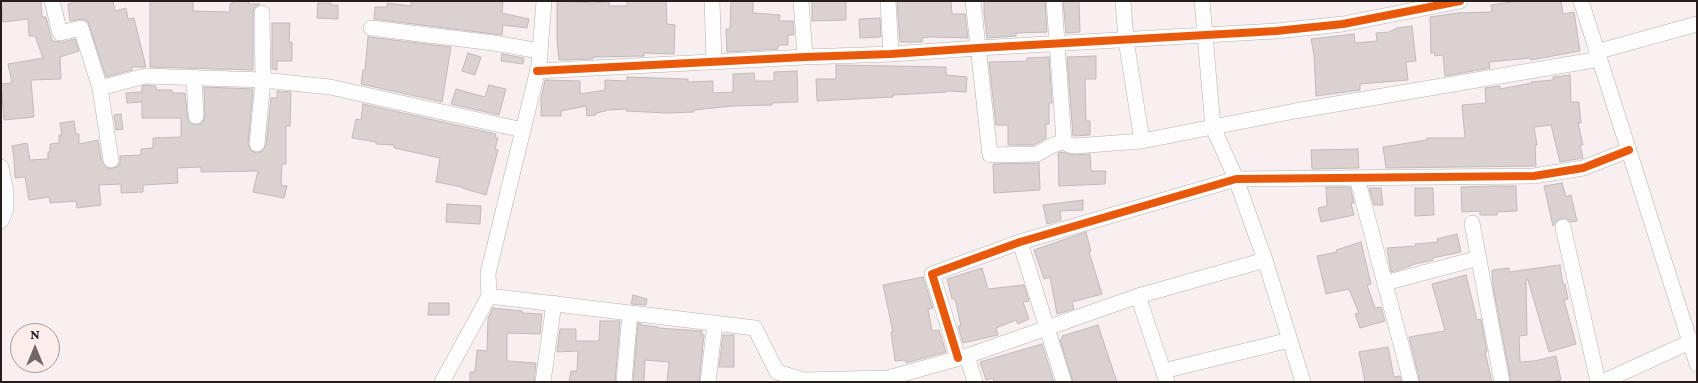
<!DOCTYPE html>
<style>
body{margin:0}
#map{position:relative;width:1698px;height:383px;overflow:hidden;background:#f8f0f0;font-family:"Crimson Pro",serif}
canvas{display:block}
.frame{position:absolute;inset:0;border:2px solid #261d1d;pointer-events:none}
.north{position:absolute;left:10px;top:323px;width:50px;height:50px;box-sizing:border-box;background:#fcecec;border:1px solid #a69999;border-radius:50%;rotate:0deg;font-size:14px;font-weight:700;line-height:20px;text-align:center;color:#261d1d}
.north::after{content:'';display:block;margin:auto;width:18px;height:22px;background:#706767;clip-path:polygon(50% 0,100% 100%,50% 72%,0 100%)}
</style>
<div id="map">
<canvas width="1698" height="383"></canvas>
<div class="frame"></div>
<div class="north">N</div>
</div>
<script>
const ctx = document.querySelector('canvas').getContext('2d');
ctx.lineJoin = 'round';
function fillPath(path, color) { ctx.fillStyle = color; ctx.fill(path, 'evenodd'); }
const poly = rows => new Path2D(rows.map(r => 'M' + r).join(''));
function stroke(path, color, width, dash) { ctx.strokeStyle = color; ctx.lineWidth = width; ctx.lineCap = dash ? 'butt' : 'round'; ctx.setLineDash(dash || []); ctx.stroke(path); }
const building = poly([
 [1,1,41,1,42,17,46,17,52,41,62,42,75,39,79,51,60,57,61,79,31,80,34,117,4,120,1,84,12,83,8,64,43,58,35,36,29,36,28,19,3,22,1,1],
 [71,1,113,1,115,11,126,8,128,19,134,18,146,67,132,67,132,70,106,77,88,22,83,19,70,21,68,4,72,3,71,1],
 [150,1,193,1,193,11,230,12,230,4,232,4,232,1,249,1,249,4,260,4,254,8,253,13,253,70,150,67,150,1],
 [411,1,503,1,502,13,529,19,527,28,503,25,502,35,374,19,375,7,387,7,387,3,411,6,411,1],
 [557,1,594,3,609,1,609,6,627,6,627,1,666,1,667,24,675,25,674,54,644,53,644,56,593,57,593,59,559,60,557,40,557,1],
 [731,1,753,1,753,13,780,15,779,21,793,21,794,35,788,35,788,45,778,45,778,49,727,52,726,29,730,29,731,1],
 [812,1,846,1,846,20,812,21,812,1],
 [897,1,951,1,952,14,965,14,968,38,930,37,922,38,922,42,900,42,897,1],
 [984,1,1045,1,1047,32,1016,33,1016,36,987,38,984,13,984,1],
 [1063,1,1079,1,1080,32,1066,33,1063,1],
 [1518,1,1561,1,1563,14,1574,12,1580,51,1531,60,1530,58,1489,62,1490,68,1445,76,1443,55,1435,56,1434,52,1431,54,1430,17,1457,13,1492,12,1491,5,1518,1],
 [318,3,331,3,331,5,338,5,338,19,317,18,318,3],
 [880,18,881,37,860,38,859,19,880,18],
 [272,23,290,23,289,42,292,42,292,61,277,61,277,70,272,69,272,23],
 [1412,26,1416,61,1406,62,1408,80,1360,84,1360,90,1316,96,1314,55,1311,39,1354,34,1355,43,1377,41,1376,33,1389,32,1397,28,1412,26],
 [368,37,451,47,442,102,361,84,363,70,365,70,368,37],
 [468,53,481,57,475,75,462,71,468,53],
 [502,54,524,58,523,64,501,61,502,54],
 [1096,56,1096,79,1085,79,1086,121,1090,121,1090,135,1073,136,1067,57,1096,56],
 [1049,57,1052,103,1049,103,1049,124,1046,124,1046,138,1034,145,1008,145,1008,125,996,125,989,62,1027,61,1027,58,1049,57],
 [836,65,946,67,946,75,967,77,966,92,947,91,947,92,893,95,893,97,817,101,816,79,836,79,836,65],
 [797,71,798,102,772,103,772,105,732,106,694,110,694,112,667,113,626,111,627,109,606,110,606,111,596,113,596,115,587,116,586,106,561,111,561,116,541,116,541,98,545,80,580,81,580,94,605,90,605,80,627,81,627,77,688,79,688,82,713,81,713,93,733,92,733,74,754,73,755,81,774,81,774,72,797,71],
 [1570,75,1571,102,1579,102,1581,123,1578,123,1583,145,1580,145,1583,158,1560,162,1551,125,1534,127,1537,145,1535,145,1536,166,1386,168,1383,147,1427,140,1427,138,1465,138,1462,105,1486,103,1485,88,1500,86,1500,89,1532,83,1531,82,1553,80,1553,77,1570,75],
 [146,85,156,86,156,90,172,90,172,93,185,93,188,121,191,124,196,125,201,124,205,116,204,87,253,89,248,144,251,151,257,153,261,152,266,145,271,98,277,98,277,91,291,92,290,126,286,126,286,164,282,164,281,185,287,186,284,198,253,192,258,171,201,172,201,167,177,168,178,183,143,185,143,192,121,193,121,184,99,185,101,205,77,208,76,201,50,203,49,197,29,200,25,177,15,178,14,158,12,146,27,143,30,160,48,159,48,152,50,152,50,144,59,143,59,135,62,135,60,123,74,121,76,134,79,134,79,144,98,140,102,162,108,169,117,167,120,163,120,156,141,155,141,149,153,148,153,138,181,137,181,118,142,118,142,102,127,103,126,93,142,92,142,86,146,85],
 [489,85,506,89,499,115,451,104,456,89,485,97,489,85],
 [363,104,496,134,495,137,498,138,495,149,498,150,486,195,462,188,462,187,436,182,440,158,394,148,394,145,376,144,376,142,352,138,356,119,361,120,363,104],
 [121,114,123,129,116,130,114,115,121,114],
 [1358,149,1359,168,1312,169,1311,150,1358,149],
 [1061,152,1074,155,1090,154,1091,171,1106,171,1105,184,1059,186,1058,153,1061,152],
 [1039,163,1040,190,994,193,993,164,1039,163],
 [1562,183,1566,197,1571,195,1577,221,1571,222,1566,218,1561,218,1557,220,1553,226,1544,186,1562,183],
 [1494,186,1516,186,1517,211,1497,212,1497,215,1480,215,1480,211,1462,212,1461,187,1494,186],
 [1326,187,1350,187,1354,203,1351,203,1354,215,1321,222,1318,208,1327,206,1326,187],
 [1369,188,1381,188,1383,205,1374,205,1369,188],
 [1415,188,1433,188,1434,215,1415,216,1415,188],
 [1083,200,1083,210,1060,211,1061,220,1047,224,1043,205,1083,200],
 [447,204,481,206,480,224,446,222,447,204],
 [1086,232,1091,251,1089,252,1102,294,1072,302,1074,309,1057,314,1050,277,1044,279,1034,250,1086,232],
 [1457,234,1461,252,1433,258,1433,260,1411,265,1411,266,1391,272,1387,248,1416,246,1415,244,1438,242,1437,239,1457,234],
 [1361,242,1371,284,1367,285,1375,308,1381,307,1385,321,1360,328,1355,314,1359,313,1349,289,1326,294,1317,256,1337,252,1336,250,1361,242],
 [1560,265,1563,284,1565,284,1568,299,1564,300,1576,344,1549,352,1528,280,1526,280,1527,335,1519,336,1520,362,1534,361,1556,356,1561,380,1552,382,1511,382,1493,286,1492,270,1509,268,1509,272,1560,265],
 [982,268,988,289,1024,285,1029,301,1023,302,1029,319,1018,324,1016,320,996,328,998,335,963,343,958,326,961,326,955,299,952,299,947,279,982,268],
 [1466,275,1477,320,1481,319,1487,352,1485,352,1492,382,1420,382,1409,337,1445,331,1432,284,1466,275],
 [923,277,933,308,928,309,932,331,939,330,946,352,906,363,905,360,895,361,891,332,893,332,883,285,923,277],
 [633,295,647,299,646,305,631,304,633,295],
 [429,303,449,303,449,315,428,315,429,303],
 [493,308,522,311,522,313,542,314,540,334,507,333,507,361,536,363,534,382,470,382,470,372,475,372,477,350,487,351,488,318,493,308],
 [600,321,620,321,615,382,569,382,571,371,577,371,578,351,557,352,560,329,576,329,576,341,599,341,600,321],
 [638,323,641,324,641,325,658,327,658,328,702,331,702,335,704,335,699,382,667,382,669,362,645,360,644,382,633,382,638,323],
 [1098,325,1117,382,1073,382,1060,340,1062,339,1062,336,1098,325],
 [723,335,734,335,734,367,719,367,723,335],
 [1042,344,1054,382,994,382,993,378,986,380,980,362,1042,344],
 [1388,347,1394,377,1400,376,1401,382,1365,382,1359,352,1388,347]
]);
fillPath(building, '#dad1d1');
stroke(building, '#c2baba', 1);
const minor = poly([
 [52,1,60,33,81,28,100,88,111,160],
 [712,1,714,62],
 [801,1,805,57],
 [888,1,891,54],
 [973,1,990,155,1037,154,1051,146,1064,141],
 [1054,1,1064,141,1069,145,1075,146,1142,141,1213,127,1202,1],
 [1123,1,1126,40,1142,141],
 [1581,1,1697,364],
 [371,28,494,43,540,51],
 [1596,52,1697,24],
 [537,71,805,57,891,54,978,48,1276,31,1343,24,1460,1],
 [194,77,196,116],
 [100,88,145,76,263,80,330,87,523,130],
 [257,144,263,80,262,13],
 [1,167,6,192,6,209,1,221],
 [1357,178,1411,382],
 [1472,223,1502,382],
 [1563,227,1598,382],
 [1020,242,1064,382],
 [1265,260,1236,179,1213,127,1295,111,1594,60],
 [1385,283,1479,258],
 [489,296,755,328,777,372,803,380,888,378,967,356,1138,296,1167,382],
 [1138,296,1265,260,1303,382],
 [967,356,975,382],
 [958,358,932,274,1020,242,1236,179,1534,176,1583,168,1629,150],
 [1163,371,1290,340],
 [442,382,489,296,488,273,539,65,544,1],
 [543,382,554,303],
 [624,382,630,313],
 [708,382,715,323],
 [1602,382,1690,342,1697,341]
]);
stroke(minor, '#b7afaf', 16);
stroke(minor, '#fefdfd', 15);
stroke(poly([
 [537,71,805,57,891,54,978,48,1276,31,1343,24,1460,1],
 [958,358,932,274,1020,242,1236,179,1534,176,1583,168,1629,150]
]), '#e8590c', 8);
</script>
